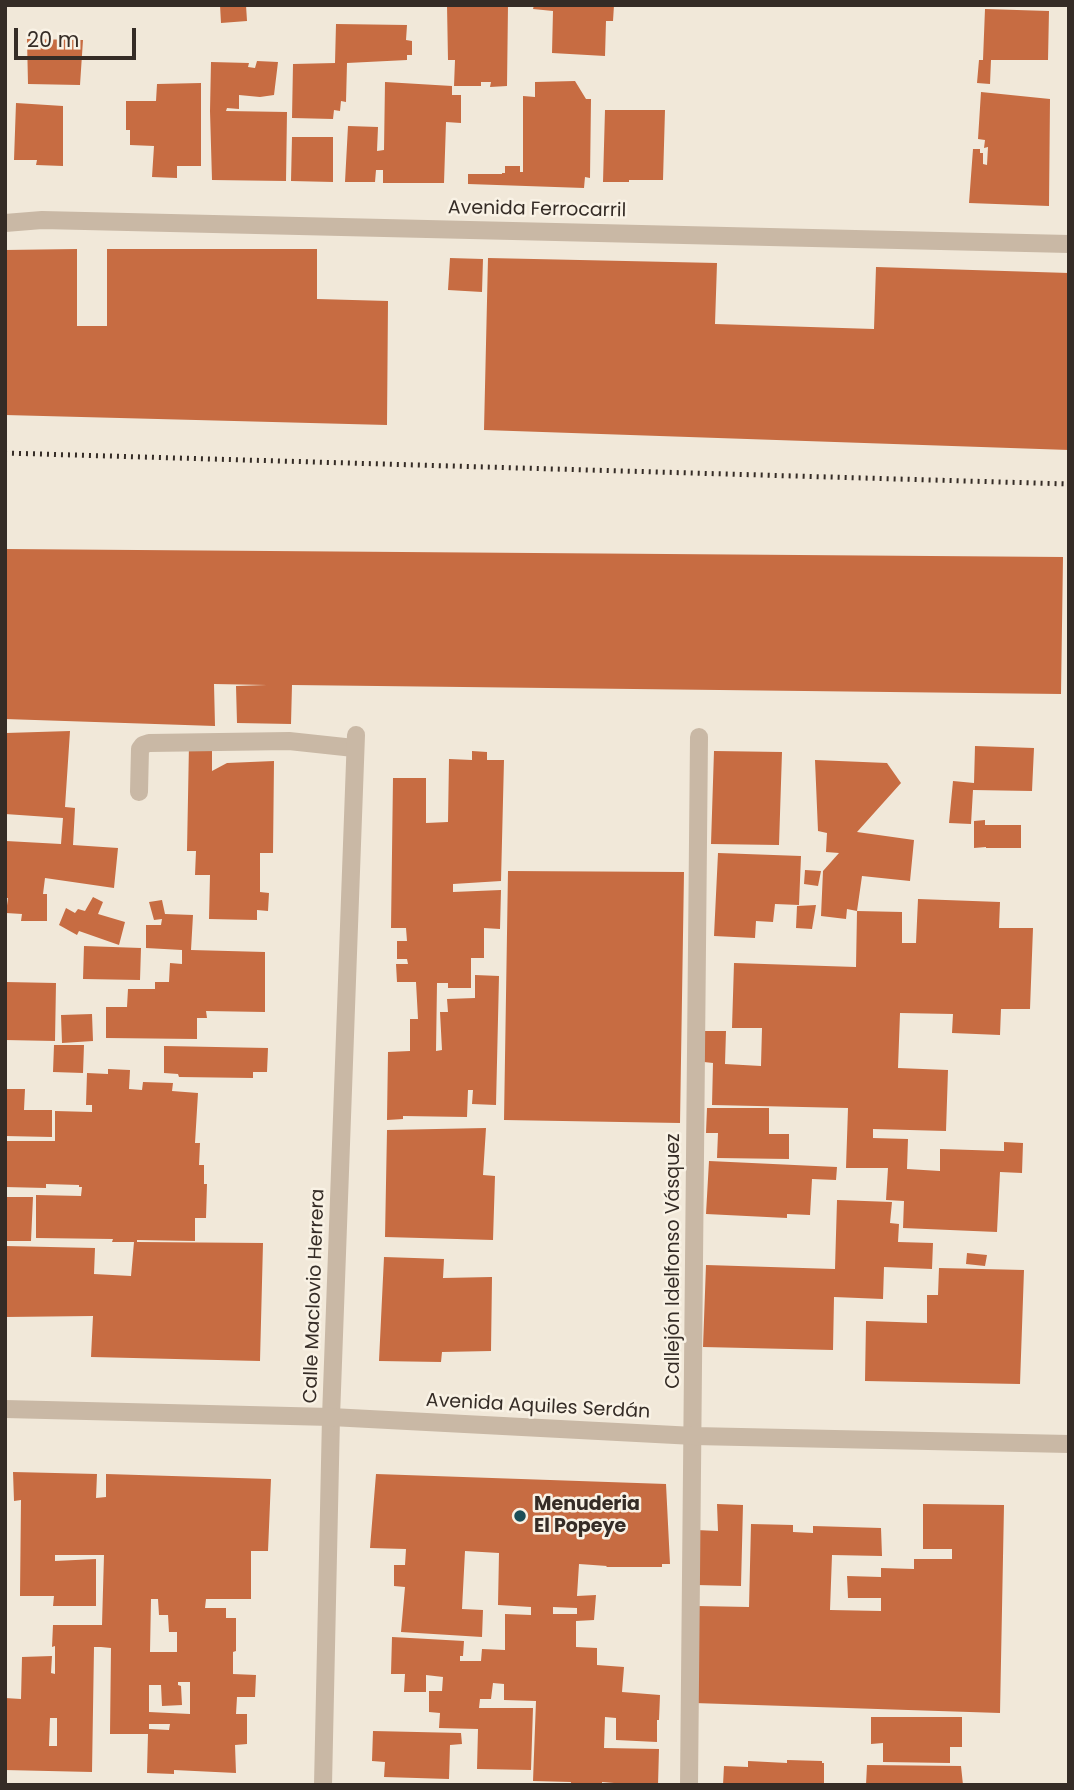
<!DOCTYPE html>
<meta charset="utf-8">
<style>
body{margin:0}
#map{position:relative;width:1074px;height:1790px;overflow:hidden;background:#f1e8d9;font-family:Poppins,sans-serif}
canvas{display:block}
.frame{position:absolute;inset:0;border:7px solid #352c26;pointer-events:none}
.scale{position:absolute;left:14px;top:28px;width:122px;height:32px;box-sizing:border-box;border:4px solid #352c26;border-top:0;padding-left:9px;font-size:21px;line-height:24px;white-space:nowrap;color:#352c26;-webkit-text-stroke:5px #f9f2e5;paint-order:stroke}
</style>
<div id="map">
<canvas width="1074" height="1790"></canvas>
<div class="frame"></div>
<div class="scale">20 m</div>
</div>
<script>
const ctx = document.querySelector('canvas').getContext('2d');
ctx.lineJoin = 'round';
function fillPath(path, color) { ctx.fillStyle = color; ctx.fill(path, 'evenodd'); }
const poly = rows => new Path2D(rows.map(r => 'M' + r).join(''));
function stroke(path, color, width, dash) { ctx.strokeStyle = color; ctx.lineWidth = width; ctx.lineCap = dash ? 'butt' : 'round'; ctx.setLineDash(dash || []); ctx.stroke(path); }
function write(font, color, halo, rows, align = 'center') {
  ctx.font = font + ' Poppins,sans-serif'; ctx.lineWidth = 5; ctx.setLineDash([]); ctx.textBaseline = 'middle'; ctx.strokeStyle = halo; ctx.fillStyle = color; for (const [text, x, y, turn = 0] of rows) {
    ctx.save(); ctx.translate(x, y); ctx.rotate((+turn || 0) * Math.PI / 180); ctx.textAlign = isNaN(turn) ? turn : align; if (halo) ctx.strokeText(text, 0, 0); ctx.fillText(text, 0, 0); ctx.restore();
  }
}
fillPath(poly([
 [220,5,246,5,247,21,221,23],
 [447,5,508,5,507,86,490,87,491,82,481,82,481,86,454,86,455,60,448,60],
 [534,5,614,5,613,21,606,21,605,56,552,53,553,11,533,9],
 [985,9,1049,11,1048,60,991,60,990,84,977,83,979,60,983,60],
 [336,24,407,25,406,40,412,41,412,55,407,55,407,60,347,63,346,102,341,101,340,111,334,110,333,119,292,118,293,64,335,63],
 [27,39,83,40,80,85,28,84],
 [257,61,278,62,274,95,260,97,239,95,239,109,227,108,226,111,287,112,286,181,212,180,210,111,211,62,249,63,248,67,255,68],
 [575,81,586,99,591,99,590,178,585,177,584,188,468,184,468,174,502,174,502,173,505,173,505,166,520,166,520,172,523,172,523,96,535,97,535,82],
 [385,82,452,86,452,95,461,95,461,123,446,122,444,183,383,183,383,170,376,170,375,182,345,182,348,126,378,127,377,151,384,150],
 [201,83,201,166,177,166,177,178,152,177,154,146,130,145,130,130,126,130,126,101,156,101,157,84],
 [981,92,1050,99,1049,206,969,203,973,149,980,149,980,153,983,153,983,164,987,165,988,147,984,148,985,140,978,139],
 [16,103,63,106,63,166,36,165,37,160,14,160],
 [605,110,665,110,663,180,629,180,629,182,603,182],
 [292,137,333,137,333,182,291,181],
 [77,249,77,326,107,326,107,249,317,249,317,299,388,301,387,425,5,415,5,250],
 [450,258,483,259,482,292,448,290],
 [488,258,717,263,715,324,874,329,876,267,1069,273,1069,450,484,430],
 [5,549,1063,557,1061,694,292,685,291,724,237,723,236,686,267,685,214,684,215,726,5,719],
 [70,731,65,807,75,808,73,845,118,848,114,888,45,878,43,894,47,894,47,921,21,921,22,914,6,913,8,898,5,898,6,841,61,844,63,818,5,814,6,733],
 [189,744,212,746,212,771,227,763,274,761,273,853,260,853,260,892,269,893,268,911,257,910,257,920,209,919,210,875,195,875,196,851,187,851],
 [975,746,1034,748,1032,791,973,790,971,824,949,823,953,781,974,783],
 [472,751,487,752,487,760,504,760,501,881,453,884,453,892,501,890,500,929,484,928,484,958,471,958,471,988,448,988,448,983,437,983,436,1051,442,1050,440,1012,448,1012,447,999,475,998,475,975,499,976,496,1105,472,1104,473,1090,468,1090,467,1117,403,1116,403,1119,387,1120,388,1052,410,1051,410,1019,418,1019,416,982,397,982,396,964,408,964,407,959,397,959,397,941,407,941,406,928,391,928,393,778,426,778,426,823,448,822,449,759,472,760],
 [714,751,782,752,779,845,711,844],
 [815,760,887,763,901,783,857,832,914,840,910,881,862,876,857,911,847,909,846,919,821,916,823,871,839,853,826,852,827,833,818,831],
 [985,820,985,825,1021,825,1021,848,986,848,986,847,974,848,974,821],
 [718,853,801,856,799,905,775,904,773,922,756,921,755,938,714,936],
 [805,870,821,871,818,886,804,884],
 [508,871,684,872,680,1123,504,1120],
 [93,897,103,902,98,914,125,922,119,945,79,931,77,935,59,925,66,908,75,913,78,909,85,911],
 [918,899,1000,902,999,928,1033,928,1030,1009,1001,1009,1000,1035,952,1033,953,1014,900,1013,898,1068,948,1070,946,1131,873,1129,873,1138,908,1139,907,1169,940,1171,940,1149,1004,1151,1004,1142,1023,1143,1022,1173,1000,1172,997,1232,903,1228,904,1201,886,1200,888,1168,846,1168,848,1108,712,1105,713,1063,704,1062,705,1031,726,1031,725,1064,761,1066,762,1028,732,1028,734,963,856,967,857,911,902,912,902,943,916,943],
 [162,900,165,914,193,915,191,950,265,952,265,1012,206,1011,207,1018,197,1018,197,1039,106,1038,106,1007,127,1007,128,989,155,989,155,982,169,982,170,963,182,964,182,950,146,948,146,925,161,925,162,919,154,920,149,902],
 [816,905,812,929,796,928,797,906],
 [84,946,141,948,140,980,83,979],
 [5,982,56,983,55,1041,5,1040],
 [92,1014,93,1041,62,1043,61,1015],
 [54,1045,84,1045,83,1073,53,1072],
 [164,1046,268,1048,267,1072,253,1072,253,1078,179,1077,178,1074,164,1073],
 [108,1069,130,1070,129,1089,142,1090,143,1082,173,1083,172,1091,198,1093,195,1143,200,1143,199,1165,204,1165,204,1184,207,1184,206,1218,195,1218,195,1241,137,1240,137,1242,263,1243,260,1361,91,1357,93,1316,5,1317,5,1246,95,1248,94,1274,131,1276,134,1242,112,1242,113,1239,36,1238,36,1195,81,1196,82,1187,79,1187,79,1185,46,1184,46,1188,5,1187,5,1141,55,1141,55,1111,92,1112,92,1105,86,1105,87,1073,108,1074],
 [6,1089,25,1089,24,1110,52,1110,52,1137,5,1136],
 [707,1108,769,1108,769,1134,789,1134,789,1159,717,1158,718,1133,706,1133],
 [486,1128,483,1175,495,1176,493,1240,385,1237,387,1130],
 [709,1161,837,1167,836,1180,812,1179,810,1215,787,1214,787,1218,706,1214],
 [5,1197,33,1197,31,1241,5,1241],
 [837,1200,892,1202,890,1223,899,1224,898,1242,933,1243,932,1269,884,1267,883,1299,834,1297,833,1350,703,1347,706,1265,835,1269],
 [967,1253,987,1255,985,1266,966,1264],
 [384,1257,444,1259,443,1278,492,1277,491,1351,442,1352,441,1362,379,1361],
 [939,1268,1024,1270,1020,1384,865,1381,866,1321,927,1323,927,1295,938,1295],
 [13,1472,97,1474,96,1498,106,1497,106,1474,271,1479,268,1551,251,1551,251,1599,206,1599,205,1608,226,1608,226,1618,236,1618,236,1651,233,1652,233,1674,256,1675,255,1697,237,1697,236,1714,247,1714,247,1744,235,1745,236,1773,174,1770,174,1774,147,1773,148,1734,110,1734,111,1648,101,1647,94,1647,92,1772,5,1770,5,1698,21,1699,22,1657,52,1656,51,1673,55,1674,55,1646,52,1647,53,1625,102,1625,104,1555,55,1555,55,1561,96,1559,96,1606,53,1606,54,1596,20,1596,21,1500,14,1501],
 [151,1599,158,1599,159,1615,168,1615,169,1632,177,1632,177,1652,150,1652],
 [178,1682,190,1682,190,1714,149,1712,149,1685,161,1685,162,1706,182,1705,181,1686,178,1685],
 [50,1718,57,1718,57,1746,49,1746],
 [149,1724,170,1724,169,1730,149,1729],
 [376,1474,666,1484,670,1564,662,1564,662,1567,606,1567,607,1566,579,1564,577,1596,596,1595,594,1620,576,1621,576,1647,597,1648,597,1665,624,1667,622,1692,660,1695,659,1720,657,1720,657,1742,616,1740,616,1718,605,1717,604,1748,659,1749,658,1785,614,1785,614,1783,602,1782,602,1785,571,1785,571,1782,533,1781,536,1701,504,1700,504,1684,493,1683,491,1699,480,1699,479,1708,533,1708,531,1770,477,1769,478,1729,439,1728,440,1713,429,1712,429,1691,442,1691,443,1677,426,1675,426,1692,404,1692,405,1674,391,1674,392,1637,464,1641,463,1656,460,1656,460,1661,481,1661,482,1649,505,1650,505,1614,531,1615,531,1607,498,1605,499,1553,465,1551,462,1609,483,1610,482,1637,401,1632,405,1587,394,1586,394,1565,405,1565,406,1549,370,1548],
 [553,1607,577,1608,577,1614,553,1614],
 [717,1504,743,1505,741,1586,696,1585,696,1530,718,1531],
 [923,1504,1004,1505,1000,1713,694,1703,696,1606,749,1607,751,1524,793,1525,793,1532,813,1533,813,1526,881,1528,882,1556,832,1555,830,1610,881,1611,881,1598,848,1598,847,1576,881,1577,881,1568,914,1569,914,1559,952,1559,952,1549,923,1549],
 [871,1717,962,1717,962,1747,950,1747,950,1763,883,1762,883,1743,871,1744],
 [373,1731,461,1733,462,1744,450,1745,449,1779,384,1777,385,1762,372,1761],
 [787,1760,822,1761,822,1763,824,1763,824,1785,723,1785,724,1766,748,1767,748,1761,787,1763],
 [867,1765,961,1766,963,1785,866,1785]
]), '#c76c42');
stroke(poly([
 [139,792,140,749,143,745,149,743,289,741,354,748],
 [689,1785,699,737]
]), '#c9b8a5', 18);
stroke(poly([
 [5,223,42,220,1069,244],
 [323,1785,331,1417,356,735]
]), '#c9b8a5', 18);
stroke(poly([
 [5,1409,331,1417,694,1436,1069,1444]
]), '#c9b8a5', 18);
stroke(poly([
 [5,453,1069,484]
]), '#352c26', 5, [2, 5]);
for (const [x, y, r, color] of [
 [520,1516,7,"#1c4e57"]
]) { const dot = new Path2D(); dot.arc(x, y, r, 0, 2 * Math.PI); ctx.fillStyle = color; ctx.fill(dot); stroke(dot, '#f9f2e5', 2.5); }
write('19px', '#352c26', '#f9f2e5', [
 ["Avenida Ferrocarril",537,210,1],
 ["Callejón Idelfonso Vásquez",674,1261,-90],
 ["Calle Maclovio Herrera",315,1296,-88],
 ["Avenida Aquiles Serdán",538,1407,3]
]);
write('bold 19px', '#352c26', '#f9f2e5', [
 ["Menuderia",534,1505],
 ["El Popeye",534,1527]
], 'left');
</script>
